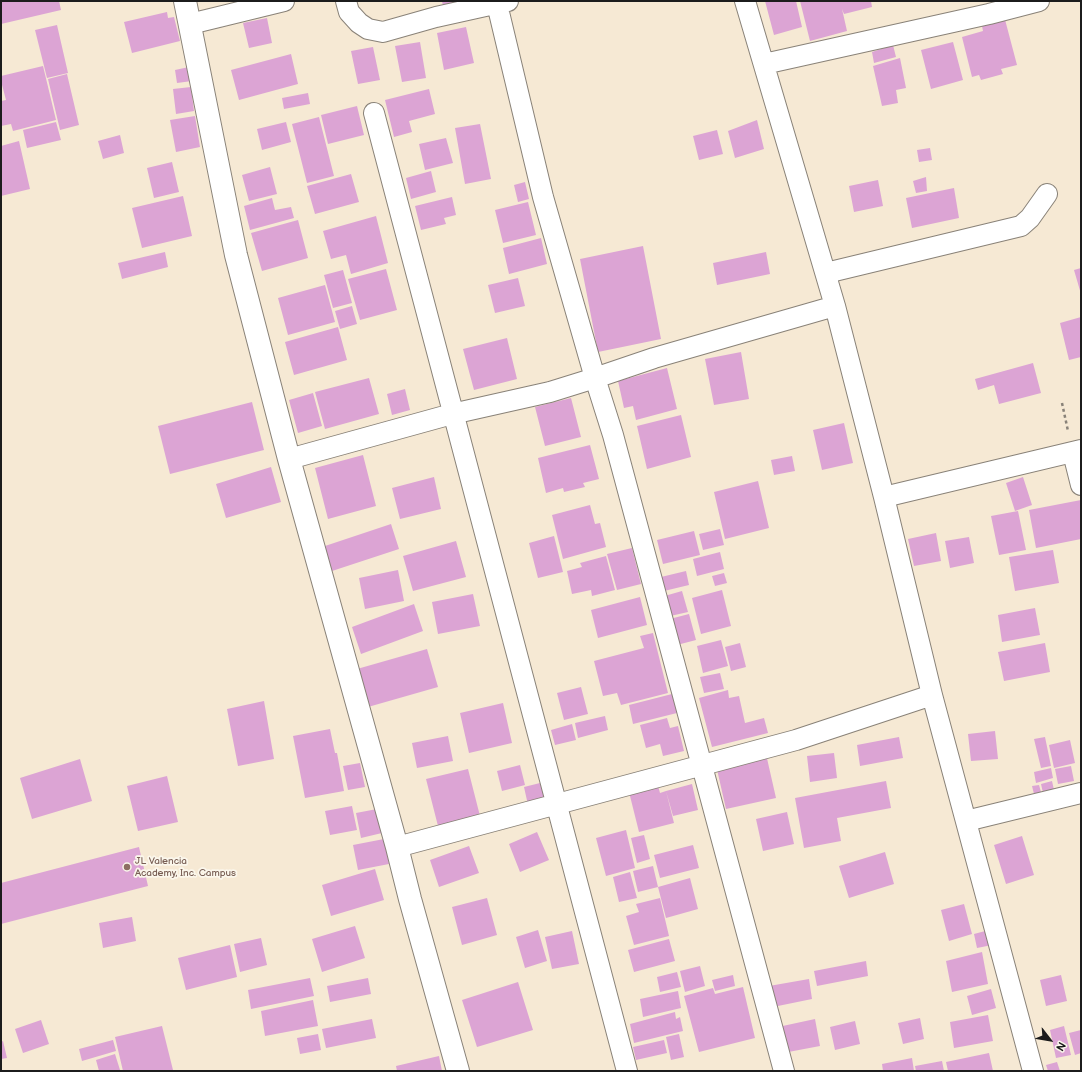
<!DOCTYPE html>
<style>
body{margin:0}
#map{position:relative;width:1082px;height:1072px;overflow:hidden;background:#f6e9d4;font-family:"Balsamiq Sans",sans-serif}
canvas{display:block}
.frame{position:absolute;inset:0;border:2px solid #1c1c1c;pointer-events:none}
.north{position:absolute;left:1030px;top:1020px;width:40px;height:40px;-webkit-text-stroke:3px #fbf7ec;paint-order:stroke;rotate:121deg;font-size:11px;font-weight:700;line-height:16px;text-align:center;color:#1c1c1c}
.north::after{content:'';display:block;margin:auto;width:14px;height:18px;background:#1c1c1c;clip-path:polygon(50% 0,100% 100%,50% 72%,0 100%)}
</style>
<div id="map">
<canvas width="1082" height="1072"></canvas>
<div class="frame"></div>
<div class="north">N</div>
</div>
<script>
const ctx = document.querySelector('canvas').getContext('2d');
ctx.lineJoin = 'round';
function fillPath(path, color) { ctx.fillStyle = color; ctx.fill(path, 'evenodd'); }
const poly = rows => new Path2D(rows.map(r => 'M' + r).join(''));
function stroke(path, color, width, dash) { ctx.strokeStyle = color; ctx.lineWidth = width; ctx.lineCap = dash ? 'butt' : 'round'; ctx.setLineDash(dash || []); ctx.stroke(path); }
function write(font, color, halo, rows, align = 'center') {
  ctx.font = font + ' "Balsamiq Sans",sans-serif'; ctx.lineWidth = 3.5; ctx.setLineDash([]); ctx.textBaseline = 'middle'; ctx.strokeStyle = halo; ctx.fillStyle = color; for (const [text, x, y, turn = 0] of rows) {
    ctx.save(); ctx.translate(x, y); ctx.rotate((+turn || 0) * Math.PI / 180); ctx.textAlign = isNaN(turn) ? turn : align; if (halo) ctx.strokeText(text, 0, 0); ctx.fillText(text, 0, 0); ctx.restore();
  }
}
fillPath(poly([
 [1,1,59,1,61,10,1,24],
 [442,1,461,1,461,2,443,6],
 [765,1,796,1,802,27,774,35],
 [800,1,871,1,872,7,844,14,842,9,847,31,810,41],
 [167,12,168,18,174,17,180,41,132,53,124,22],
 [1003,12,1017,65,1001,69,1003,74,981,80,979,75,972,77,962,37,983,31,982,26,997,22],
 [267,18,272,43,249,48,243,23],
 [57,25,68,73,47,78,35,30],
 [466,27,474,63,444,70,437,33],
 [420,42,426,78,402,82,395,46],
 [953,42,963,80,931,89,921,50],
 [893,45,896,57,874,63,872,52],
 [373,47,380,80,358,84,351,51],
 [291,54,298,84,239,100,231,70],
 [900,58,906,88,896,90,898,103,882,106,873,66],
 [43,66,56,120,13,131,11,124,1,126,1,101,6,100,1,81,1,76],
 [189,67,192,81,177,83,175,70],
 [67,74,79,125,60,130,48,79],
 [191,87,194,111,176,114,173,89],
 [429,89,435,114,409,121,412,132,394,137,385,100],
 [308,93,310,104,284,109,282,98],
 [357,106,364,135,328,144,321,115],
 [195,116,200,147,176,152,170,120],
 [319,117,334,176,307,183,292,124],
 [757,120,764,149,735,158,728,131],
 [56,122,61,140,27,148,23,130],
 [286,122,291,142,262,150,257,129],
 [480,124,491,179,465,184,455,128],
 [717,130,723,154,699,160,693,136],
 [120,135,124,153,103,159,98,141],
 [446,138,453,163,425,170,419,144],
 [19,141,30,189,1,196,1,146],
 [930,148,932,160,919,162,917,150],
 [172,162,179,192,154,198,147,168],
 [270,167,277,194,249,201,242,175],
 [431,171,436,192,411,199,406,178],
 [351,174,359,202,315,214,307,186],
 [926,177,927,191,916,193,913,181],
 [878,180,883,206,854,212,849,186],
 [525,182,529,199,518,202,514,185],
 [954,188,959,218,912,228,906,198],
 [183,196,192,236,142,248,132,208],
 [452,197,456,215,444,218,446,224,421,230,415,206],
 [272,198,275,210,291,207,294,218,250,230,244,206],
 [528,202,536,235,503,243,495,210],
 [376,216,388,263,351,274,346,255,331,259,323,231],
 [298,220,308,258,262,271,251,233],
 [541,238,547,264,509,274,503,248],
 [643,246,661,339,598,352,580,259],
 [165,252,168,267,122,279,118,263],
 [766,252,770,274,717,285,713,263],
 [1081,268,1081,294,1074,270],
 [386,269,397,310,360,320,348,279],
 [343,270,352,303,333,308,324,275],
 [518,278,525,306,495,313,488,285],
 [325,285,335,322,288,335,278,298],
 [352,306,357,324,340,329,335,311],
 [1081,317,1081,357,1069,360,1060,323],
 [338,327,347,360,294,375,285,342],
 [507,338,517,379,474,390,463,349],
 [741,352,749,399,714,405,705,359],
 [1033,363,1041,393,999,404,994,385,978,390,975,379],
 [667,368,677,409,636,420,633,406,624,408,618,381],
 [369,378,379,414,325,429,315,392],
 [405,389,410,410,392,415,387,394],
 [313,393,322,426,298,433,289,400],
 [571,398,581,437,545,446,535,407],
 [252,402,264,450,170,474,158,426],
 [681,415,691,457,647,469,637,426],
 [844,423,853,463,822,470,813,430],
 [590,445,599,479,583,483,585,487,564,492,563,488,546,493,538,458],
 [363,455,376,506,328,519,315,468],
 [792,456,795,471,774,475,771,460],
 [271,467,281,502,226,518,216,484],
 [434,477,441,509,400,519,392,488],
 [1023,477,1032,505,1015,511,1006,483],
 [758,481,769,528,725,539,714,492],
 [1081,500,1081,539,1036,548,1029,510],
 [590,505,595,524,600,523,606,547,563,559,552,515],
 [1018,511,1026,550,999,555,991,516],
 [391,524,399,549,329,572,322,547],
 [720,529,724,545,703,550,699,534],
 [694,531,700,555,663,564,657,540],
 [936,533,941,561,914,566,908,539],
 [554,536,563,572,538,578,529,543],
 [969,537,974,563,950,568,945,541],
 [456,541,466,577,413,591,403,556],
 [632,548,641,584,617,590,607,554],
 [1053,550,1059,583,1015,591,1009,557],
 [720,552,724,569,697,576,693,559],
 [606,556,615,590,592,596,591,590,572,594,567,571,582,567,580,563],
 [398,570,404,601,365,609,359,578],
 [686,571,689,585,664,591,661,577],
 [724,573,727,583,715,586,712,576],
 [722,590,731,626,701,634,692,598],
 [682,591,688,612,666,617,661,597],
 [473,594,480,626,438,634,432,602],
 [640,597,647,625,598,638,591,610],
 [414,604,423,631,361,654,352,627],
 [1035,608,1040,635,1002,642,998,615],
 [689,614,696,640,673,646,666,620],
 [653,633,668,693,621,705,617,693,603,696,594,661,644,648,640,636],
 [721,640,728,666,703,673,697,646],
 [740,643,746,667,731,671,725,647],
 [1045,643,1050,672,1004,681,998,652],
 [427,649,438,687,368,707,357,669],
 [720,673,724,689,704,693,700,677],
 [581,687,588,714,564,720,557,693],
 [728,690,729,698,739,696,745,723,764,718,768,733,712,747,699,698],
 [672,694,677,713,633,724,629,705],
 [264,701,274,759,238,766,227,709],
 [503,703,512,743,469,753,460,713],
 [605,716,608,730,578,738,575,723],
 [667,718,670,728,678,726,684,751,663,756,660,744,646,748,640,725],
 [572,724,576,740,555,745,551,730],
 [330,729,335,753,337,753,344,791,305,798,293,736],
 [995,731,998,759,971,761,968,734],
 [448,736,453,761,417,768,412,743],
 [899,737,903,758,860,766,857,745],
 [1045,737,1051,766,1041,768,1034,739],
 [1070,740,1075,763,1054,768,1049,745],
 [834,753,837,778,810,782,807,756],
 [766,754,776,798,726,809,716,765],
 [80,759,92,801,32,819,20,778],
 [360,763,365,787,348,790,343,766],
 [520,765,525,785,502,791,497,771],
 [1071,766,1074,781,1058,784,1055,769],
 [1051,768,1053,778,1036,783,1034,772],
 [468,769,480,816,438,826,426,779],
 [167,776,178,822,138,831,127,786],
 [886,781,891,808,837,818,841,841,804,848,795,798],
 [1052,781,1054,790,1043,793,1041,784],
 [544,782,549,800,528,805,524,787],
 [657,782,660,793,666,791,674,823,639,832,629,792],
 [692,784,698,810,673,816,666,791],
 [1039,785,1041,792,1034,794,1032,786],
 [352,806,357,830,330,835,325,811],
 [377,809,382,833,361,838,356,813],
 [787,812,794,844,763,851,756,819],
 [626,830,635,868,606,876,596,838],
 [537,832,549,860,520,872,509,844],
 [644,835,650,859,637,863,631,838],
 [1022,836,1034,875,1006,884,994,845],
 [384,839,389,864,358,870,353,845],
 [693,845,699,868,660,878,654,855],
 [469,846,479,873,439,887,430,860],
 [139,847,148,886,1,924,1,883],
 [885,852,894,884,849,898,839,866],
 [653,866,658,887,638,892,633,871],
 [375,869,384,900,331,916,322,885],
 [630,872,637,898,619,902,613,877],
 [690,878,698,909,666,918,658,887],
 [487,898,497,935,462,945,452,907],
 [660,898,669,936,634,945,626,916,639,912,636,904],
 [964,904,972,934,949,941,941,910],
 [132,917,136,941,103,948,99,923],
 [355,926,365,958,322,972,312,939],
 [538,930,547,961,525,968,516,937],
 [989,930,992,945,977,948,974,934],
 [572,931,579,964,552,969,545,937],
 [261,938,267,965,240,972,234,944],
 [669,939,675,961,634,972,628,950],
 [230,945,237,977,186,990,178,958],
 [982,952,988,984,952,992,946,961],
 [866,961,868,976,817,986,814,971],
 [700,966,705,986,685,992,680,971],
 [677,972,681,987,660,992,657,977],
 [733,975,735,986,715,991,712,980],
 [1061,975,1067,1001,1046,1006,1040,980],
 [310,978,314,996,251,1009,248,990],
 [368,978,371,994,330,1002,327,986],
 [809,979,812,999,773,1007,769,986],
 [518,982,533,1030,477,1047,462,1000],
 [743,987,755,1038,699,1052,684,996,713,988,715,994],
 [991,989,996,1008,972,1015,967,996],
 [678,991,681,1008,643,1017,640,999],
 [313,1000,318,1026,265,1036,261,1011],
 [675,1012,676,1019,680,1017,683,1031,634,1043,630,1024],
 [988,1015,993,1041,954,1048,950,1022],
 [920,1018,924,1039,903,1044,898,1023],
 [372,1019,376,1038,326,1048,322,1029],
 [815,1019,820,1046,783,1053,778,1027],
 [41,1020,49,1044,23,1053,15,1029],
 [855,1021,860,1044,835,1050,830,1027],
 [162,1026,173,1070,167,1071,123,1071,115,1037],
 [1064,1026,1071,1055,1056,1058,1050,1030],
 [1081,1030,1081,1053,1075,1055,1069,1033],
 [318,1034,321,1050,300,1054,297,1038],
 [679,1034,684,1057,671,1060,666,1037],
 [113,1040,116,1051,82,1061,79,1049],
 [664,1040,667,1053,636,1060,633,1047],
 [3,1041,7,1058,1,1059,1,1042],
 [989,1053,993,1071,948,1071,946,1062],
 [115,1054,120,1070,99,1071,96,1060],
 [439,1056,442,1071,397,1071,396,1066],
 [912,1058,914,1071,883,1071,882,1064],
 [942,1061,944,1071,916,1071,915,1066],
 [1057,1062,1060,1071,1048,1071,1046,1065]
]), '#dca4d4');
const street = poly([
 [346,1,349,12,359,23,368,29,383,32,436,17,508,1],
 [745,1,835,306,884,497,932,695,1033,1071],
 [497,4,543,197,595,378,654,358,835,306],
 [190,24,284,1],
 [764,64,989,14,1039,1],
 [374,113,627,1071],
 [826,273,1021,226,1030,218,1047,194],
 [1073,453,1081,485],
 [289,459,452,414,550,392,595,378,613,435,784,1071],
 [884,497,1081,450],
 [966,821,1081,793],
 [397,847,796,740,932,695]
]);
const secondary = poly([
 [185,1,236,255,289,459,397,847,410,899,458,1071]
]);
stroke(street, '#898278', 22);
stroke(secondary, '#898278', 24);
stroke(poly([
 [1062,403,1068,431]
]), '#898278', 2.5, [3, 3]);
stroke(street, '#fff', 20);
stroke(secondary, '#fff', 22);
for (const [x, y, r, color] of [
 [127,867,4,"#8d6e63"]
]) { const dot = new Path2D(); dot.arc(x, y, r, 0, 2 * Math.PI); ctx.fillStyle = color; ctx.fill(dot); stroke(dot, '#fbf7ec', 1.5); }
write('10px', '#785e54', '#fbf7ec', [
 ["JL Valencia",135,861],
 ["Academy, Inc. Campus",135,873]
], 'left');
</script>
